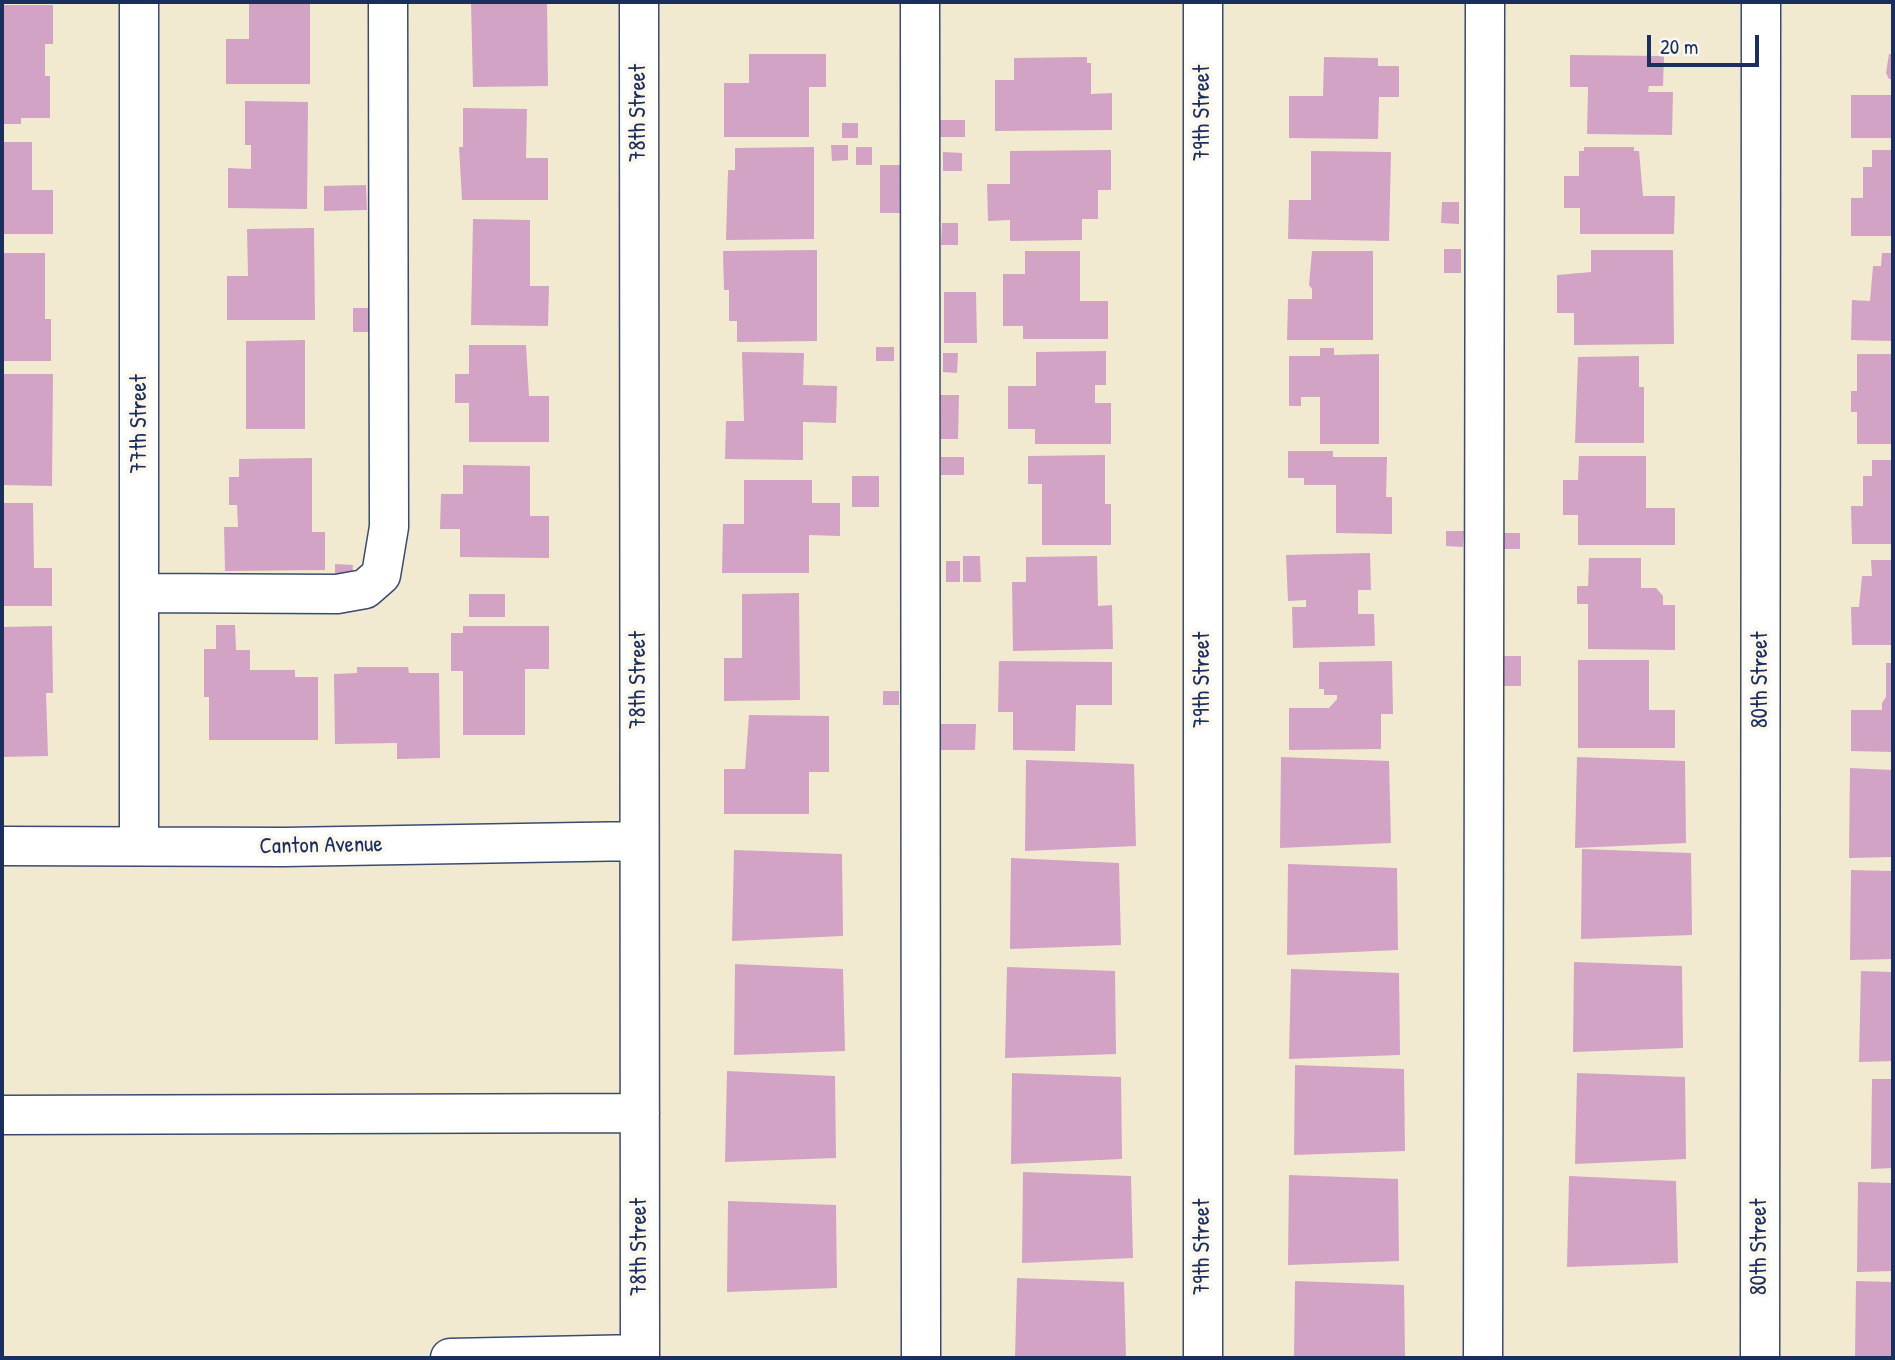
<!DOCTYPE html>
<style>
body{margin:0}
#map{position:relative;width:1895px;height:1360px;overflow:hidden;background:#f1ead1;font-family:"Patrick Hand",sans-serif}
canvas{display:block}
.frame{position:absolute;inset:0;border:4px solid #1b2f5e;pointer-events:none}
.scale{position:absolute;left:1647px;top:35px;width:112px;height:32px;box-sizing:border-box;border:4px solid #1b2f5e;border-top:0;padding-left:9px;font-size:21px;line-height:24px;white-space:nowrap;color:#1b2f5e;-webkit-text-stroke:5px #fbf7ec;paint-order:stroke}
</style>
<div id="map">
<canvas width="1895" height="1360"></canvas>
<div class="frame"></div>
<div class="scale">20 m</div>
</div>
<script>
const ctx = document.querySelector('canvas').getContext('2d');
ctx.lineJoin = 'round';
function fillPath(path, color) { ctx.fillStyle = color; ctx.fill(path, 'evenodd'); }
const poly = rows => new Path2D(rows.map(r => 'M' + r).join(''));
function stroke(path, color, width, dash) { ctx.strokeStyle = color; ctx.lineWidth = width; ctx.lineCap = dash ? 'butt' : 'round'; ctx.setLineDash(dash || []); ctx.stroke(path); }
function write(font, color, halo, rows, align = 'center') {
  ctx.font = font + ' "Patrick Hand",sans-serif'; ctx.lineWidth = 7; ctx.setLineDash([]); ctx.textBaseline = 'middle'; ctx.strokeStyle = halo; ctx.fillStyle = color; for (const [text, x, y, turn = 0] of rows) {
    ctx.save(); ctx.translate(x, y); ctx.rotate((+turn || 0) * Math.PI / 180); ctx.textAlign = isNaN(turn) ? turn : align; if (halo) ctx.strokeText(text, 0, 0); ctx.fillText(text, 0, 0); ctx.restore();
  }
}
fillPath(poly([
 [249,2,310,2,310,84,226,84,226,39,249,39],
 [471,2,547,2,548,86,473,87],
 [2,5,53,5,53,44,45,44,45,76,50,76,50,118,21,118,21,124,2,124],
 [749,54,826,54,826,87,809,87,809,137,724,137,724,83,749,83],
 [1889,54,1893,54,1893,79,1889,79,1886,73],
 [1570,55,1664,56,1663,86,1649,86,1648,92,1673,92,1672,135,1587,134,1588,87,1570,87],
 [1087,57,1087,63,1091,63,1091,94,1112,93,1112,130,995,131,995,80,1014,80,1014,58],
 [1324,57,1378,58,1378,66,1399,66,1399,97,1379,97,1378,139,1289,138,1289,96,1323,96],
 [1851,95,1893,95,1893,138,1851,138],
 [245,101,308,102,307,209,228,208,228,168,251,169,251,145,245,145],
 [463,108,527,109,526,158,548,158,548,200,462,200,459,147,463,147],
 [940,120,965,120,965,137,940,137],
 [842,123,858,123,858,138,842,138],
 [2,142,32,142,32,190,53,190,53,234,2,234],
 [831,145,848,145,848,160,832,161],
 [814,147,814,239,726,240,728,170,735,170,735,148],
 [856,147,872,147,872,165,856,165],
 [1584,147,1634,147,1634,151,1639,151,1643,196,1675,196,1674,234,1580,234,1580,208,1564,208,1564,176,1579,176,1579,151,1584,151],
 [1111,150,1111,190,1098,190,1098,219,1082,219,1082,240,1010,241,1010,220,988,221,987,184,1010,184,1010,151],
 [1872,150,1893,150,1893,236,1851,236,1851,198,1863,198,1863,167,1872,167],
 [1311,151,1391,152,1389,241,1288,239,1289,200,1311,200],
 [943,152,962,153,962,171,943,171],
 [880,165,901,165,901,213,880,213],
 [366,185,367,210,324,211,324,186],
 [1442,202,1459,202,1459,224,1441,223],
 [473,219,530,220,530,286,549,286,548,326,471,325],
 [942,223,958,223,958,245,941,245],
 [314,228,315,320,227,320,227,276,248,276,247,229],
 [1444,249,1461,249,1461,273,1444,273],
 [817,250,817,341,737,342,737,321,729,321,729,290,724,290,723,251],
 [1591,250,1673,250,1674,344,1574,345,1574,313,1557,313,1557,275,1591,272],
 [1025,251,1080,251,1080,301,1108,301,1108,339,1023,339,1023,326,1003,326,1003,274,1025,274],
 [1312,251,1373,251,1373,340,1287,340,1288,299,1312,299,1312,289,1309,285],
 [2,253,45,253,45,319,51,319,51,361,2,361],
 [1882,253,1893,253,1893,341,1851,340,1852,300,1870,301,1873,266,1881,266],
 [944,292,976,292,977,343,944,343],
 [353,308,370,308,371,332,353,332],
 [305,340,305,429,246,429,246,341],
 [469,345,526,345,529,396,549,396,549,442,469,442,469,403,455,403,455,374,469,374],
 [876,347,894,347,894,361,876,361],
 [1320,348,1334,348,1334,355,1379,354,1379,444,1320,444,1320,397,1301,397,1301,406,1289,406,1289,356,1320,356],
 [1106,351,1106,385,1095,385,1095,403,1111,403,1111,444,1035,444,1035,429,1008,429,1008,386,1036,386,1036,352],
 [742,352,804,353,803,385,837,386,836,423,803,422,803,460,725,459,726,421,744,421],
 [943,353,958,353,957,373,943,372],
 [1857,354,1893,354,1893,444,1857,444,1857,412,1851,412,1851,391,1857,391],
 [1639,356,1639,387,1644,387,1644,443,1575,443,1578,357],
 [2,374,53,374,52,486,2,485],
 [936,395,959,395,958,439,936,439],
 [1288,451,1333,451,1333,457,1387,457,1386,497,1392,497,1392,534,1336,533,1336,485,1304,485,1304,478,1288,478],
 [1105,455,1105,504,1111,504,1111,545,1042,545,1042,484,1028,484,1028,456],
 [1579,456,1646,456,1646,508,1675,508,1675,545,1578,545,1578,515,1563,515,1563,480,1578,480],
 [941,457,964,457,964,475,941,475],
 [312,458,312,532,325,532,325,570,225,571,224,527,238,527,237,505,229,505,229,477,239,477,239,459],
 [1872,460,1893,460,1893,544,1852,544,1851,506,1863,506,1863,476,1872,476],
 [463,465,530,466,530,516,549,516,549,558,460,557,460,529,440,529,441,494,463,494],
 [852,476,879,476,879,507,852,507],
 [744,480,812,480,812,503,840,503,840,536,809,535,809,573,722,573,723,524,744,524],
 [2,503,33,503,34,568,52,568,52,606,2,606],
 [1446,531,1464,531,1463,547,1446,546],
 [1502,533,1520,533,1520,549,1502,549],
 [1370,553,1371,590,1358,590,1358,614,1374,614,1375,646,1293,648,1292,607,1306,607,1306,600,1288,601,1286,555],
 [963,556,980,556,981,582,963,582],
 [1097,556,1098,606,1112,605,1113,649,1013,651,1012,582,1026,582,1026,557],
 [1589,558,1641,558,1641,588,1656,588,1663,596,1663,605,1675,605,1675,650,1588,649,1588,604,1577,604,1577,586,1588,586],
 [1871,560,1893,560,1893,645,1852,645,1851,607,1859,607,1862,576,1872,576],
 [946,561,960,561,960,582,946,582],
 [335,564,353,565,352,579,335,578],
 [799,593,800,700,724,701,724,658,742,658,742,594],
 [469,594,505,594,505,617,469,617],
 [216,625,235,625,236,650,250,650,250,670,295,670,295,677,318,677,318,740,209,740,209,697,204,697,204,649,216,649],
 [52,626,53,693,46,693,48,756,2,757,2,627],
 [463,626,549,626,549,669,525,669,525,735,463,735,463,671,451,671,451,633,463,633],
 [1502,656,1521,656,1521,686,1502,686],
 [1578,660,1649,660,1649,710,1675,710,1675,748,1578,748],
 [999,661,1112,662,1112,705,1076,705,1075,751,1013,750,1013,712,998,712],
 [1392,661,1393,714,1381,714,1381,749,1289,750,1289,708,1329,708,1337,699,1337,695,1324,695,1324,689,1319,689,1319,662],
 [1886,663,1893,663,1893,752,1851,751,1851,710,1882,710,1882,703,1886,697],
 [357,667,408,667,409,673,439,673,440,758,397,759,397,743,335,744,334,674,357,673],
 [883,691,899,691,899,705,883,705],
 [749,715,829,716,829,772,809,772,809,814,724,814,724,769,745,769],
 [940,724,976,724,975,750,940,750],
 [1281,757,1389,761,1391,843,1280,848],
 [1577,757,1685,761,1686,843,1575,848],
 [1026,760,1134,764,1136,846,1025,851],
 [1850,768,1893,770,1893,857,1849,858],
 [1582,849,1691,853,1692,935,1581,939],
 [734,850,842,854,843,936,732,941],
 [1011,858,1119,863,1121,945,1010,949],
 [1288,864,1397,868,1398,950,1287,955],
 [1851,870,1893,871,1893,959,1850,960],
 [1574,962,1682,966,1683,1048,1573,1052],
 [735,964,843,969,845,1051,734,1055],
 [1007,967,1115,971,1116,1054,1005,1058],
 [1291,969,1399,973,1400,1055,1289,1059],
 [1861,971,1893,972,1893,1061,1859,1062],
 [1295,1065,1404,1069,1405,1151,1294,1155],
 [727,1071,835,1076,836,1158,725,1162],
 [1012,1073,1121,1077,1122,1159,1011,1164],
 [1577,1073,1685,1077,1686,1159,1575,1164],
 [1872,1079,1893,1079,1893,1168,1871,1169],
 [1023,1172,1131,1176,1133,1258,1022,1263],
 [1289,1175,1398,1179,1399,1261,1288,1265],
 [1569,1176,1676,1181,1678,1263,1567,1267],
 [1858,1182,1893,1183,1893,1271,1857,1272],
 [728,1201,836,1205,837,1288,727,1292],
 [1017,1278,1124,1282,1126,1358,1015,1358],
 [1295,1281,1404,1285,1405,1358,1294,1358],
 [1856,1281,1893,1282,1893,1358,1855,1358]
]), '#d2a3c5');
const minor = poly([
 [639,2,640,1358],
 [920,2,921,1358],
 [1203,2,1203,1358],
 [140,593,337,594,365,589,381,575,389,527,388,2],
 [2,846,284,847,639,841],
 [139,846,139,2],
 [2,1115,640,1113],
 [450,1358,640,1354],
 [1483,1358,1485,2],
 [1760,1358,1761,2]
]);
stroke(minor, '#3b4b6f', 41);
stroke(minor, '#fff', 38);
write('23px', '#1b2f5e', '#fbf7ec', [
 ["78th Street",639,113,-90],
 ["79th Street",1203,113,-90],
 ["77th Street",140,424,-90],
 ["78th Street",639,680,-90],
 ["79th Street",1203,680,-90],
 ["80th Street",1761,680,-90],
 ["Canton Avenue",321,846,-1],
 ["78th Street",640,1247,-90],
 ["79th Street",1203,1247,-90],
 ["80th Street",1760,1247,-90]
]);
</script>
